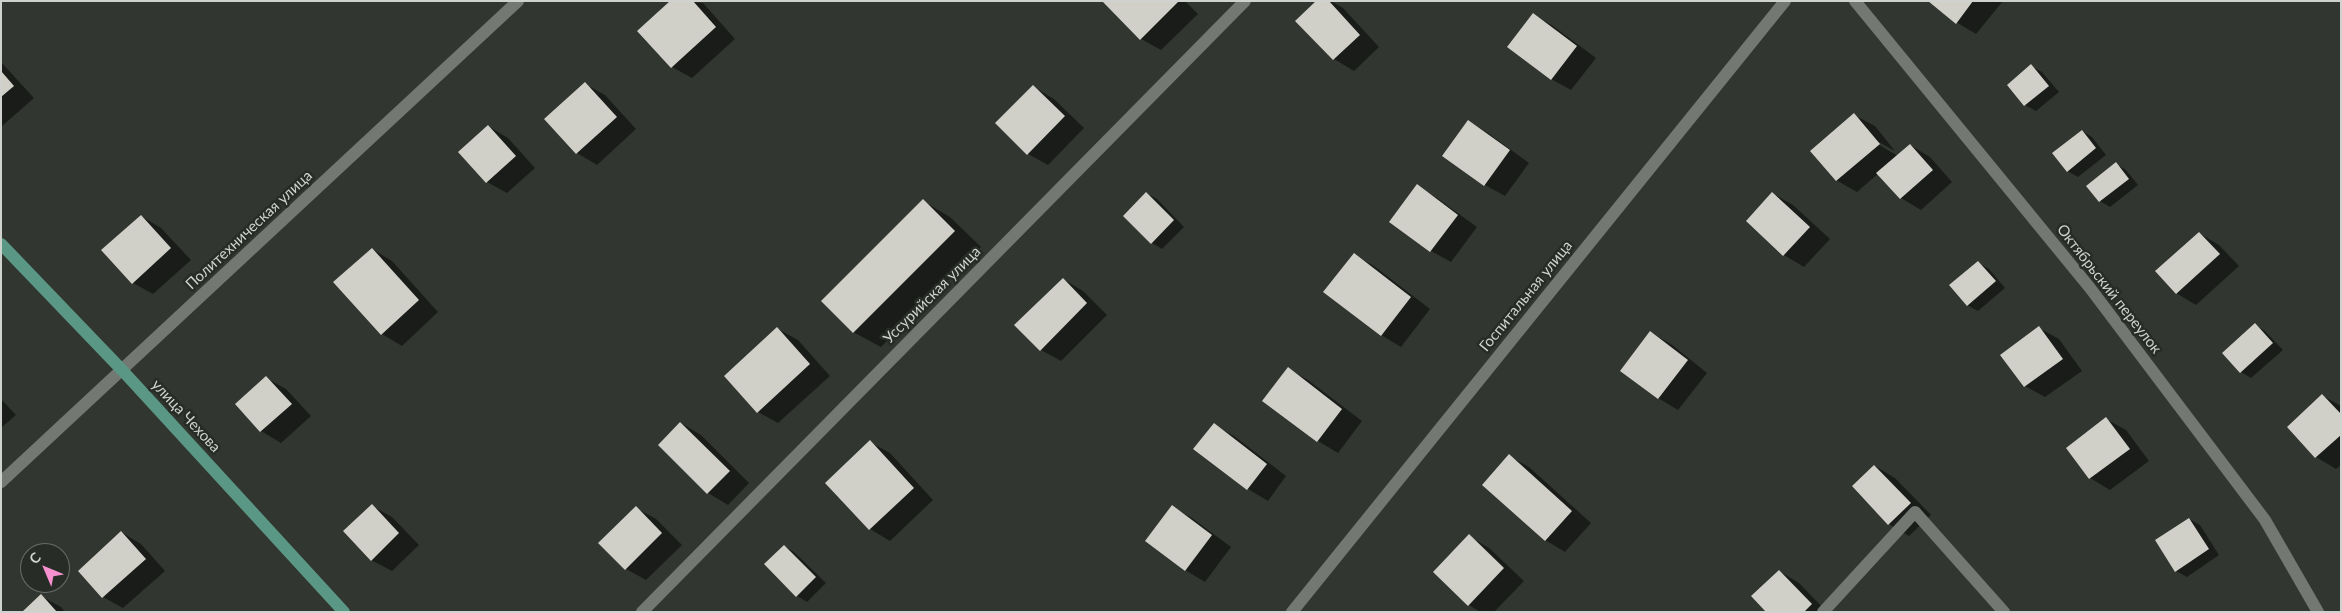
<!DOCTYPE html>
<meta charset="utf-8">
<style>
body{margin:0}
#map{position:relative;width:2342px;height:613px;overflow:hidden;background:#313630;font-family:Lato,sans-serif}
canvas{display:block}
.frame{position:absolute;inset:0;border:2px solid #cfd2cf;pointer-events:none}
.north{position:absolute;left:20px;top:543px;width:50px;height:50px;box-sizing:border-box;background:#272c27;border:1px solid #6a6e6a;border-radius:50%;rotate:315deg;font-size:14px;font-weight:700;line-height:20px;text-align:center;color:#cfd2cf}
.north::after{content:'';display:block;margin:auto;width:18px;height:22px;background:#f790ce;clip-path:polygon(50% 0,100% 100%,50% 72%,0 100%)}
</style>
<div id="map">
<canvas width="2342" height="613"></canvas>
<div class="frame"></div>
<div class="north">С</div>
</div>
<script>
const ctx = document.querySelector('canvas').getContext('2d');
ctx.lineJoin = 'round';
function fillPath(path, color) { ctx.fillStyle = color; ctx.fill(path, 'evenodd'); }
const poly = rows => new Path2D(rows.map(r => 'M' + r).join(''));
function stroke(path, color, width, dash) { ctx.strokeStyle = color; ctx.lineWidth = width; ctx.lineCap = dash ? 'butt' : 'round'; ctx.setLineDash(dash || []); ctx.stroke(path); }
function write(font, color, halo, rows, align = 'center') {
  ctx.font = font + ' Lato,sans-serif'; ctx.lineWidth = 5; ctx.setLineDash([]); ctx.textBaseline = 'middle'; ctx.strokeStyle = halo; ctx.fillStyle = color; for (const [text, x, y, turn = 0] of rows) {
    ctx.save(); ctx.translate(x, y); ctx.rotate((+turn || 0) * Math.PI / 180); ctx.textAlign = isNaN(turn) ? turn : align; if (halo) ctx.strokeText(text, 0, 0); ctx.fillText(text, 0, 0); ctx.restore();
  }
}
fillPath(poly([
 [672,1,703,3,735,39,692,78,672,67],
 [1106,1,1185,1,1198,14,1161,50,1141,39],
 [1318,1,1331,1,1343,8,1379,47,1354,71,1334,59],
 [1930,1,2003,1,1976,34,1956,22],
 [1533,14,1553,26,1596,58,1571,90,1551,79],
 [1,62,34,98,1,127],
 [2031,66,2042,72,2059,92,2036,111,2025,105,2008,85],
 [585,84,605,95,636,129,597,165,577,153],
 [1034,87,1054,99,1084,128,1048,165,1028,154],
 [1854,115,1875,126,1895,151,1875,140,1874,142,1898,156,1910,145,1930,157,1952,182,1921,210,1901,198,1879,173,1857,192,1836,180],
 [1468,121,1488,133,1529,163,1505,196,1485,185],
 [488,126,508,138,535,168,507,193,487,182],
 [2082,131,2092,137,2106,155,2078,177,2067,171],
 [2116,164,2126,170,2138,185,2110,207,2100,201,2088,186],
 [1417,186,1437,198,1477,227,1451,262,1431,251],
 [1146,193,1157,199,1184,227,1162,249,1152,243],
 [1772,193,1793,205,1830,239,1804,267,1784,255,1747,221],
 [923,201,950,217,981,247,881,347,853,332],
 [141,216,161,228,191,260,153,294,133,283],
 [2199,233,2219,245,2239,266,2196,305,2176,293],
 [372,249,392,261,438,312,402,346,382,334],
 [1354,255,1374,266,1430,309,1401,347,1381,335],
 [1978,263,1989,269,2005,288,1978,311,1967,305],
 [1063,279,1083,291,1107,315,1061,361,1041,350],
 [2255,325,2265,331,2283,350,2251,378,2241,372],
 [2039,328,2059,339,2082,371,2045,397,2025,386],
 [778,329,798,340,830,376,778,423,758,412],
 [1651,333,1671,344,1707,373,1678,410,1658,398],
 [1288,369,1308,380,1362,421,1338,453,1318,441,1264,400],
 [266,378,286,389,311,416,281,443,261,431],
 [2323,396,2341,406,2341,465,2336,469,2316,457,2288,427],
 [1,399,16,415,1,428],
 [2106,419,2126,430,2149,461,2110,490,2090,478,2067,448],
 [681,423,701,435,749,483,728,505,708,493],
 [1214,425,1234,436,1286,476,1268,501,1248,489,1195,449],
 [870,442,890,453,933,500,890,541,870,529],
 [1509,456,1529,467,1591,523,1565,552,1545,540],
 [1875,466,1895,478,1931,515,1909,536,1889,524,1854,486],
 [372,506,392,517,419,545,392,571,371,560],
 [1172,507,1192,518,1231,547,1205,582,1185,570],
 [636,508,656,519,682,545,646,580,626,569],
 [2189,519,2200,525,2219,555,2187,577,2176,571],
 [121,532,141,544,165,571,123,608,103,597],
 [1469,536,1489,548,1524,581,1494,612,1480,612,1469,605,1435,572],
 [784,546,794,552,826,583,807,602,797,596],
 [1779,571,1799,583,1827,612,1767,612],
 [41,596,61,607,65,612,24,612]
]), '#0007');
fillPath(poly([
 [670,1,693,1,716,27,671,68,637,31],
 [1104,1,1179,1,1140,40,1103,2],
 [1316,1,1329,1,1360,35,1333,60,1295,21],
 [1928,1,1973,1,1956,24],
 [1533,13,1577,46,1551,80,1507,47],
 [2031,64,2049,86,2024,106,2007,85],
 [1,71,14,86,1,97],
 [585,82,617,117,576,154,544,119],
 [1033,85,1065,116,1027,155,995,123],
 [1854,113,1880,144,1836,181,1810,151],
 [1468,120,1510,150,1484,186,1442,156],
 [488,125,516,156,486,183,458,152],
 [2082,130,2096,148,2067,172,2052,153],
 [1910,144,1933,170,1900,199,1876,173],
 [2116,162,2129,179,2099,202,2086,186],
 [1417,184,1458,215,1430,252,1389,222],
 [1146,192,1174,220,1151,244,1123,216],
 [1772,192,1810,227,1783,256,1746,221],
 [923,199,955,231,853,333,821,301],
 [141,215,171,248,132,284,101,250],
 [2199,232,2220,254,2176,294,2155,271],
 [372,248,419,300,381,335,333,282],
 [1354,253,1411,297,1381,336,1323,292],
 [1978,261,1996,281,1967,306,1949,285],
 [1063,278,1087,303,1040,351,1014,325],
 [2255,323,2273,343,2240,373,2222,353],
 [2039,326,2063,359,2024,387,2000,355],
 [777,327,810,364,757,413,724,376],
 [1650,331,1688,360,1658,399,1620,371],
 [1288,367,1342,409,1317,442,1262,401],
 [266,376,292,404,260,432,235,404],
 [2322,394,2341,414,2341,435,2315,458,2287,427],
 [2106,417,2130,449,2089,479,2066,448],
 [680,422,730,471,707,494,658,445],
 [1214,423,1267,464,1247,490,1193,449],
 [870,440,914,488,869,530,825,483],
 [1509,454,1572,511,1545,541,1482,485],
 [1874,465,1911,503,1888,525,1852,486],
 [372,504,399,533,371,561,343,531],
 [1172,505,1212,535,1185,571,1145,541],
 [636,506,662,533,625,570,598,543],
 [2189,518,2209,549,2175,572,2155,540],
 [121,531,146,559,102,598,78,571],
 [1469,534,1504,568,1468,606,1433,572],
 [784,545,816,577,796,597,764,564],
 [1779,570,1812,604,1804,612,1766,612,1751,596],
 [41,594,57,612,22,612]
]), '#d0d0c8');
stroke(poly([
 [1855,1,2090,288,2265,520,2318,612],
 [1,482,518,1],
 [642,612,1245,1],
 [1292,612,1785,1],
 [1823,612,1915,512,2004,612]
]), '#737872', 12);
stroke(poly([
 [1,244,122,370,344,612]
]), '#5a9784', 12);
write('15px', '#cfd2cf', '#272c27', [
 ["Политехническая улица",249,230,-43],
 ["Октябрьский переулок",2109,289,52],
 ["Уссурийская улица",932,295,-45],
 ["Госпитальная улица",1526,296,-51],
 ["улица Чехова",186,416,47]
]);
</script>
